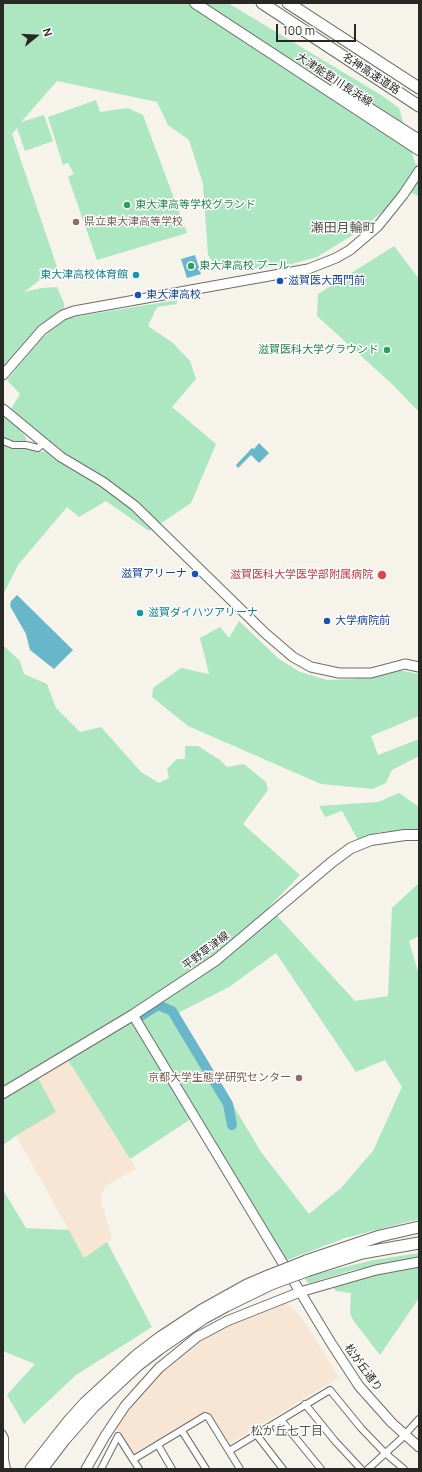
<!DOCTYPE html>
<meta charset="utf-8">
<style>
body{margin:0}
#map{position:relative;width:422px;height:1472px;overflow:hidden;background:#f5f3ea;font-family:Manrope,sans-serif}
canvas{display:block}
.frame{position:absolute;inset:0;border:4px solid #282824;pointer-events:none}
.north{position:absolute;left:16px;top:16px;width:40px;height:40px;-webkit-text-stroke:3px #fff;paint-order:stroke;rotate:72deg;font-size:11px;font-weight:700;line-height:16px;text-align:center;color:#282824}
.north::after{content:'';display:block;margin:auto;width:14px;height:18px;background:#282824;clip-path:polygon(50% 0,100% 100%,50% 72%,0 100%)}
.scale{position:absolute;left:276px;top:24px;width:80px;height:18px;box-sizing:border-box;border:2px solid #282824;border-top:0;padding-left:5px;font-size:12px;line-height:14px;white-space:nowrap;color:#282824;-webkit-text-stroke:3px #fff;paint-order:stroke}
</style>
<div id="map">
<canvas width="422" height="1472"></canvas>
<div class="frame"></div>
<div class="north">N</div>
<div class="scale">100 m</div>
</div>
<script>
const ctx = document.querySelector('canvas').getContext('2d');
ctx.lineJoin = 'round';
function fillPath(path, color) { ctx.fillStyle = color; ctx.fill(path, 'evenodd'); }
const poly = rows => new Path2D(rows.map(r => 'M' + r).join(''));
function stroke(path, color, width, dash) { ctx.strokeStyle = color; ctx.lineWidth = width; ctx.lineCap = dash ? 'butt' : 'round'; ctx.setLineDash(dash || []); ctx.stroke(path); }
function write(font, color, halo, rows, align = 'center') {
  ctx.font = font + ' Manrope,"Noto Sans JP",sans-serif'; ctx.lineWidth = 3; ctx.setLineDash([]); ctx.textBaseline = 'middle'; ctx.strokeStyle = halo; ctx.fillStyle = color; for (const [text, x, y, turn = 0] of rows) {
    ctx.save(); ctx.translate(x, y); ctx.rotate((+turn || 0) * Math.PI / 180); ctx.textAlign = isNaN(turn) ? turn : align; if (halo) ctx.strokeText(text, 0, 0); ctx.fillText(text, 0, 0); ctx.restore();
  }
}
fillPath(poly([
 [66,1057,136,1169,104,1187,101,1200,112,1239,84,1258,16,1135,56,1112,36,1074],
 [287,1302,301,1317,339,1377,228,1445,209,1412,138,1454,133,1454,116,1427,144,1391,175,1360,222,1327]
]), '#f7e6d4');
fillPath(poly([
 [3,3,228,3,381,95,399,108,415,163,419,166,419,196,407,191,358,232,317,257,284,266,244,269,224,267,212,261,208,255,203,184,189,140,168,125,157,102,57,81,21,122,44,115,53,141,25,151,17,128,12,134,57,267,24,292,42,288,57,287,64,303,64,309,48,321,3,368],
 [96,100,100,112,128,108,143,115,187,233,97,260,68,177,74,174,68,163,63,165,48,117],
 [394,246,419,279,419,412,392,384,317,316,318,294],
 [177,300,177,304,157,307,148,326,173,343,190,361,196,379,172,407,216,444,191,503,160,524,68,458,43,439,11,409,20,394,7,380,39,341,58,324,67,318],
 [3,414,20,429,26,438,27,448,40,452,45,451,72,470,102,485,127,505,152,529,149,531,106,501,79,517,67,507,18,565,3,595],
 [239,621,279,659,300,672,327,680,353,679,398,670,419,674,419,716,371,736,378,755,419,739,419,756,392,770,386,783,373,789,321,784,188,726,152,697,153,688,181,668,209,674,200,638,220,627,229,638],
 [3,645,20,661,24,674,47,684,56,708,80,732,101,727,141,772,159,783,169,778,167,769,177,759,185,759,185,746,198,746,220,760,227,767,244,764,266,782,268,790,243,824,300,875,269,907,355,1001,388,996,392,908,419,883,419,936,409,941,419,975,419,1219,345,1238,282,1262,194,1117,130,1159,66,1057,36,1074,56,1112,17,1135,3,1145],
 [276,953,356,1072,385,1060,402,1087,373,1151,341,1188,309,1214,261,1152,178,1013,229,987],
 [399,793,419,807,419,832,406,830,379,832,358,840,342,811,325,817,319,806,378,802],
 [3,1190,26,1228,69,1230,84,1258,107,1242,152,1327,76,1375,24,1424,7,1395,35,1364,3,1351],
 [419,1253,419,1258,353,1270,310,1283,307,1282,304,1277,374,1260],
 [419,1266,419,1298,380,1355,353,1320,350,1313,351,1293,336,1291,332,1287,391,1270]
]), '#ace7c2');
fillPath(poly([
 [195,255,201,274,187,278,181,259],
 [259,443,269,453,259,463,251,455,238,468,236,465,252,448,254,449],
 [17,595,73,650,54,669,30,650,26,634,10,606,11,601]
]), '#68b6c9');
stroke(poly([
 [139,1017,158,1005,172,1011,228,1104,232,1125]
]), '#68b6c9', 10);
const street = poly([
 [3,441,13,445,26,445,38,448,43,444],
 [305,1404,335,1441,361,1469],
 [281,1420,321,1469],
 [182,1431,206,1469],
 [3,1434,5,1438,5,1459,7,1469],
 [256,1434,283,1469],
 [158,1445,172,1469],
 [229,1451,330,1390,361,1428,385,1453,404,1469],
 [134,1459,205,1416,208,1417,240,1469],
 [101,1469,118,1436,139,1469],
 [368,1469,401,1439,419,1419]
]);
const secondary = poly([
 [3,375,42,330,63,315,74,311,308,269,336,258,350,250,378,226,403,195,419,171],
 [3,409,61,457,103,482,135,506,265,633,293,657,311,667,339,673,371,673,405,664,419,667],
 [133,1015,331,1343,359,1386,392,1423,419,1447],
 [86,1469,105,1436,125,1406,159,1368,197,1337,227,1321,300,1292,376,1270,419,1262]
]);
const primary = poly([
 [195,3,419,150],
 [336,87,419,140],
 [3,1093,133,1015,216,960,332,862,351,848,371,840,405,835,419,835]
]);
const highway = poly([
 [262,3,419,106],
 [288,3,419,88],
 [306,1261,380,1236,419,1227],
 [309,1270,362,1253,419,1243],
 [31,1469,68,1422,85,1403,136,1356,161,1337,202,1310,247,1285,268,1276],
 [42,1469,64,1440,93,1407,138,1365,159,1349,204,1318,226,1306,271,1284]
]);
stroke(street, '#6e6d65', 8);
stroke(secondary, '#6e6d65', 11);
stroke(primary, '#6e6d65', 12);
stroke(highway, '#6e6d65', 13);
stroke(street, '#fff', 6);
stroke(secondary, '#fff', 9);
stroke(primary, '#fff', 10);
stroke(highway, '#fff', 11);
const highwayBridge = poly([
 [268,1276,306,1261],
 [271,1284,309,1270]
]);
stroke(highwayBridge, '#6e6d65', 13, []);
stroke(highwayBridge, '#fff', 11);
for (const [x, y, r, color] of [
 [127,205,4,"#2e9e5b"],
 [76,222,4,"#8d6e63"],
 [191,266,4,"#2e9e5b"],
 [136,275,4,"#0f9aa8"],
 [280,281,4,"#1a4fb4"],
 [138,295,4,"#1a4fb4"],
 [387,350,4,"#2e9e5b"],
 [195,574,4,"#1a4fb4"],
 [382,575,5,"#e0444e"],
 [140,613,4,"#0f9aa8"],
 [327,621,4,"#1a4fb4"],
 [299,1078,4,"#8d6e63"]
]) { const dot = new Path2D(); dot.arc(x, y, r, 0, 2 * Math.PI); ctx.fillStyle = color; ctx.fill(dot); stroke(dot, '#fff', 1.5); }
write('11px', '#282824', '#fff', [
 ["名神高速道路",371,74,33],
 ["大津能登川長浜線",334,80,33],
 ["平野草津線",206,951,-37],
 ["松が丘通り",363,1368,54]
]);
write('11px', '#27864d', '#fff', [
 ["東大津高等学校グランド",135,205],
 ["東大津高校 プール",199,266],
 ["滋賀医科大学グラウンド",379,350,"right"]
], 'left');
write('11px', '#785e54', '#fff', [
 ["県立東大津高等学校",84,222],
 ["京都大学生態学研究センター",291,1078,"right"]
], 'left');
write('11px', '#0d838f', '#fff', [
 ["東大津高校体育館",128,275],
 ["滋賀ダイハツアリーナ",148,613,"left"]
], 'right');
write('11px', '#164399', '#fff', [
 ["滋賀医大西門前",288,281],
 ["東大津高校",146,295],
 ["滋賀アリーナ",187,574,"right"],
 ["大学病院前",335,621]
], 'left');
write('11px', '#be3a42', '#fff', [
 ["滋賀医科大学医学部附属病院",373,575]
], 'right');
write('12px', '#55534c', '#fff', [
 ["松が丘七丁目",287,1432]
]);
write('13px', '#55534c', '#fff', [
 ["瀬田月輪町",343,228]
]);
</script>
